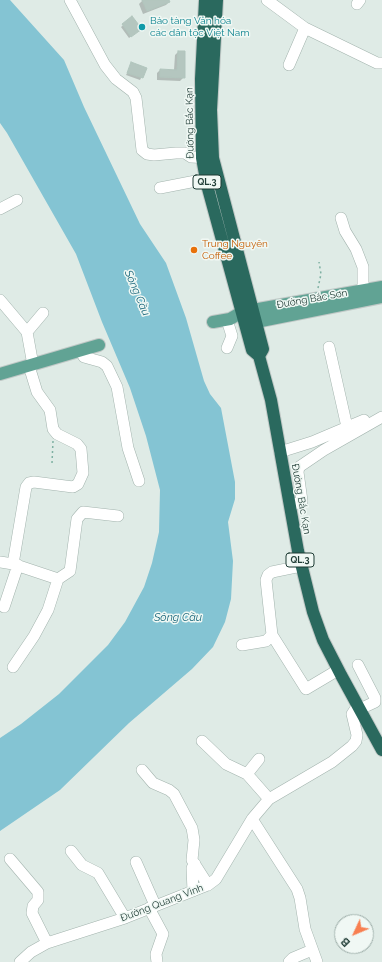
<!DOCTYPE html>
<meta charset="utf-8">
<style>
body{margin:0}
#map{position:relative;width:382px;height:962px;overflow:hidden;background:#dfebe6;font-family:Raleway,sans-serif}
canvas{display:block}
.north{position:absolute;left:334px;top:914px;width:40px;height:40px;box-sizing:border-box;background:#f0f8f4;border:1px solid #9cada8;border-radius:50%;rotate:226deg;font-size:11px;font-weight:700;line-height:16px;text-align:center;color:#1f3c35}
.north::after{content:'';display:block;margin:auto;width:14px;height:18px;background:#f87f50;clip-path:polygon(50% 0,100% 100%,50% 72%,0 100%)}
</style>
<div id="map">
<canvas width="382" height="962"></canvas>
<div class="north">B</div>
</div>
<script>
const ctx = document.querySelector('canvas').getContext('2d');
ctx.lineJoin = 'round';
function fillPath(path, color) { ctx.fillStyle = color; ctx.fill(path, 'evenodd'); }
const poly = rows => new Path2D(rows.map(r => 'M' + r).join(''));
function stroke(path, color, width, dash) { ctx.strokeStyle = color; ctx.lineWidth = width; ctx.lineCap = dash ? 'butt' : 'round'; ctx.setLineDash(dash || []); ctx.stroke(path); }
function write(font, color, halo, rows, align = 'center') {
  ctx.font = font + ' Raleway,sans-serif'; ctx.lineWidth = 3; ctx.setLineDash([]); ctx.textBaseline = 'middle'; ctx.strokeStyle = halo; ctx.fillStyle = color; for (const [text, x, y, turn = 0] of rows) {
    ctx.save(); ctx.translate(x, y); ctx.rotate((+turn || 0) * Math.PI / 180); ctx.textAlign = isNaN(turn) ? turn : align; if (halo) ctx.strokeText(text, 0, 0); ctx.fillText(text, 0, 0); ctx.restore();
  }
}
fillPath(poly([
 [0,0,10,0,64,60,84,107,140,224,166,263,186,318,204,381,210,394,221,408,235,482,235,499,228,522,233,561,231,599,225,622,213,647,192,669,129,723,60,790,0,831,0,738,21,724,59,694,108,645,125,622,144,587,152,563,159,532,160,490,146,436,130,388,102,322,76,254,7,133,0,123]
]), '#84c4d3');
fillPath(poly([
 [143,0,168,0,169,2,166,5,143,14,139,4],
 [132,18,138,31,129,38,121,27],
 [178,52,184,77,180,81,157,80,157,73,160,70,174,70,175,55],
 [132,63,146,68,140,80,126,75]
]), '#0003');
const building = poly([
 [142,0,169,0,170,2,147,11,142,0],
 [132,16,142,29,131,37,122,24,132,16],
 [178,51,185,51,185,78,160,77,160,69,177,70,178,51],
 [131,62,147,68,143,78,127,73,131,62]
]);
fillPath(building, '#b4c6bf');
stroke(building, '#b1c5bd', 1);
const minor = poly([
 [70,0,105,65,116,79,133,92,136,98,142,150,147,154,154,155,176,153,185,153,191,157,211,158],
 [267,0,305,28,377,63,382,63],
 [357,4,360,0],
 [289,65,305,28],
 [160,188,206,179],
 [0,209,17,200],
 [341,218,345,231,356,249,363,267,363,290],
 [0,300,27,332,33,365],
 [227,320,232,336,227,348],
 [27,332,43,313],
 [329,347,347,427],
 [81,351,84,357,102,362,107,366,117,387,128,448,139,481],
 [280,452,312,442,364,420],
 [290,506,302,501,298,472,299,467,324,450,382,417],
 [0,562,13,564,58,579,70,571,77,519,83,512,118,516],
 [13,564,26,487,29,483,34,482,73,487,78,484,83,473,81,449,77,444,57,434,53,429,50,410,37,392,29,366],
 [4,607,18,565],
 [272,635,306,689,338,670],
 [242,645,266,641,272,635,266,580,268,575,272,572,301,566],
 [358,665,375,698,375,702,360,709],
 [13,667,34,636,48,610,58,579],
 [202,741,226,764,247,774,269,799],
 [142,770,153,783,169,790,174,794,192,828,194,840,192,860,208,885],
 [247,774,259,759],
 [252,819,297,889,300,898,305,929,317,962],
 [71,851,82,865,98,873,125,918],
 [10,859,38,892,38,900,33,906,32,913,47,943],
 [136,862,155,905],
 [193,891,192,868,195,864],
 [149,908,163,934,156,954,157,962],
 [20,962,31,952,47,943,125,918,208,885,216,879,252,819,269,799,332,762,352,746,356,741,357,735,352,714,358,705],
 [289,962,293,958,312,950]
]);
const major = poly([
 [213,322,230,319,242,312,253,310,382,287],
 [246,324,382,297],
 [0,374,99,345]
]);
const highway = poly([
 [205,0,201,79,202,158,207,185,252,350,259,356,271,400,298,551,313,612,323,640,341,675,382,750],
 [217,0,211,110,213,158,263,349,259,356]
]);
stroke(minor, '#a2b3ad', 12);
stroke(major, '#c0c8c6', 14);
stroke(highway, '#c0c8c6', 14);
stroke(poly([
 [318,288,321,274,319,262],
 [52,463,53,441]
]), '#7eb0a2', 1.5, [2, 3]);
stroke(minor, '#fff', 11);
stroke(major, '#61a394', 12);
stroke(highway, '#2a695e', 12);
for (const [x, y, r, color] of [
 [142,27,4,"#0f9aa8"],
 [194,250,4,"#e8710a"]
]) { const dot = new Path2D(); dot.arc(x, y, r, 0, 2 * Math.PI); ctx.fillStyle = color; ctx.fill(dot); stroke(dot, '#f0f8f4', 1.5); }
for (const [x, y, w] of [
 [207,182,28],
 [300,560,28]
]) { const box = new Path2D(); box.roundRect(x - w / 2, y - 7, w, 14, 3); ctx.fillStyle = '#f0f8f4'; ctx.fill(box); stroke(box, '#1f3c35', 1); }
write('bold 9px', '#1f3c35', null, [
 ["QL.3",207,182],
 ["QL.3",300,560]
]);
write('10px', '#0d838f', '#f0f8f4', [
 ["Bảo tàng Văn hóa",150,21],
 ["các dân tộc Việt Nam",150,33]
], 'left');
write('10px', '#1f3c35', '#f0f8f4', [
 ["Đường Bắc Kạn",190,123,-91],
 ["Đường Bắc Sơn",312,299,-10],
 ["Đường Bắc Kạn",301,499,80],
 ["Đường Quang Vinh",162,903,-21]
]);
write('10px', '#c56008', '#f0f8f4', [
 ["Trung Nguyên",202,244],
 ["Coffee",202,256]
], 'left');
write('italic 11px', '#17667a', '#f0f8f4', [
 ["Sông Cầu",137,293,67],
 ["Sông Cầu",178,618]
]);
</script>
